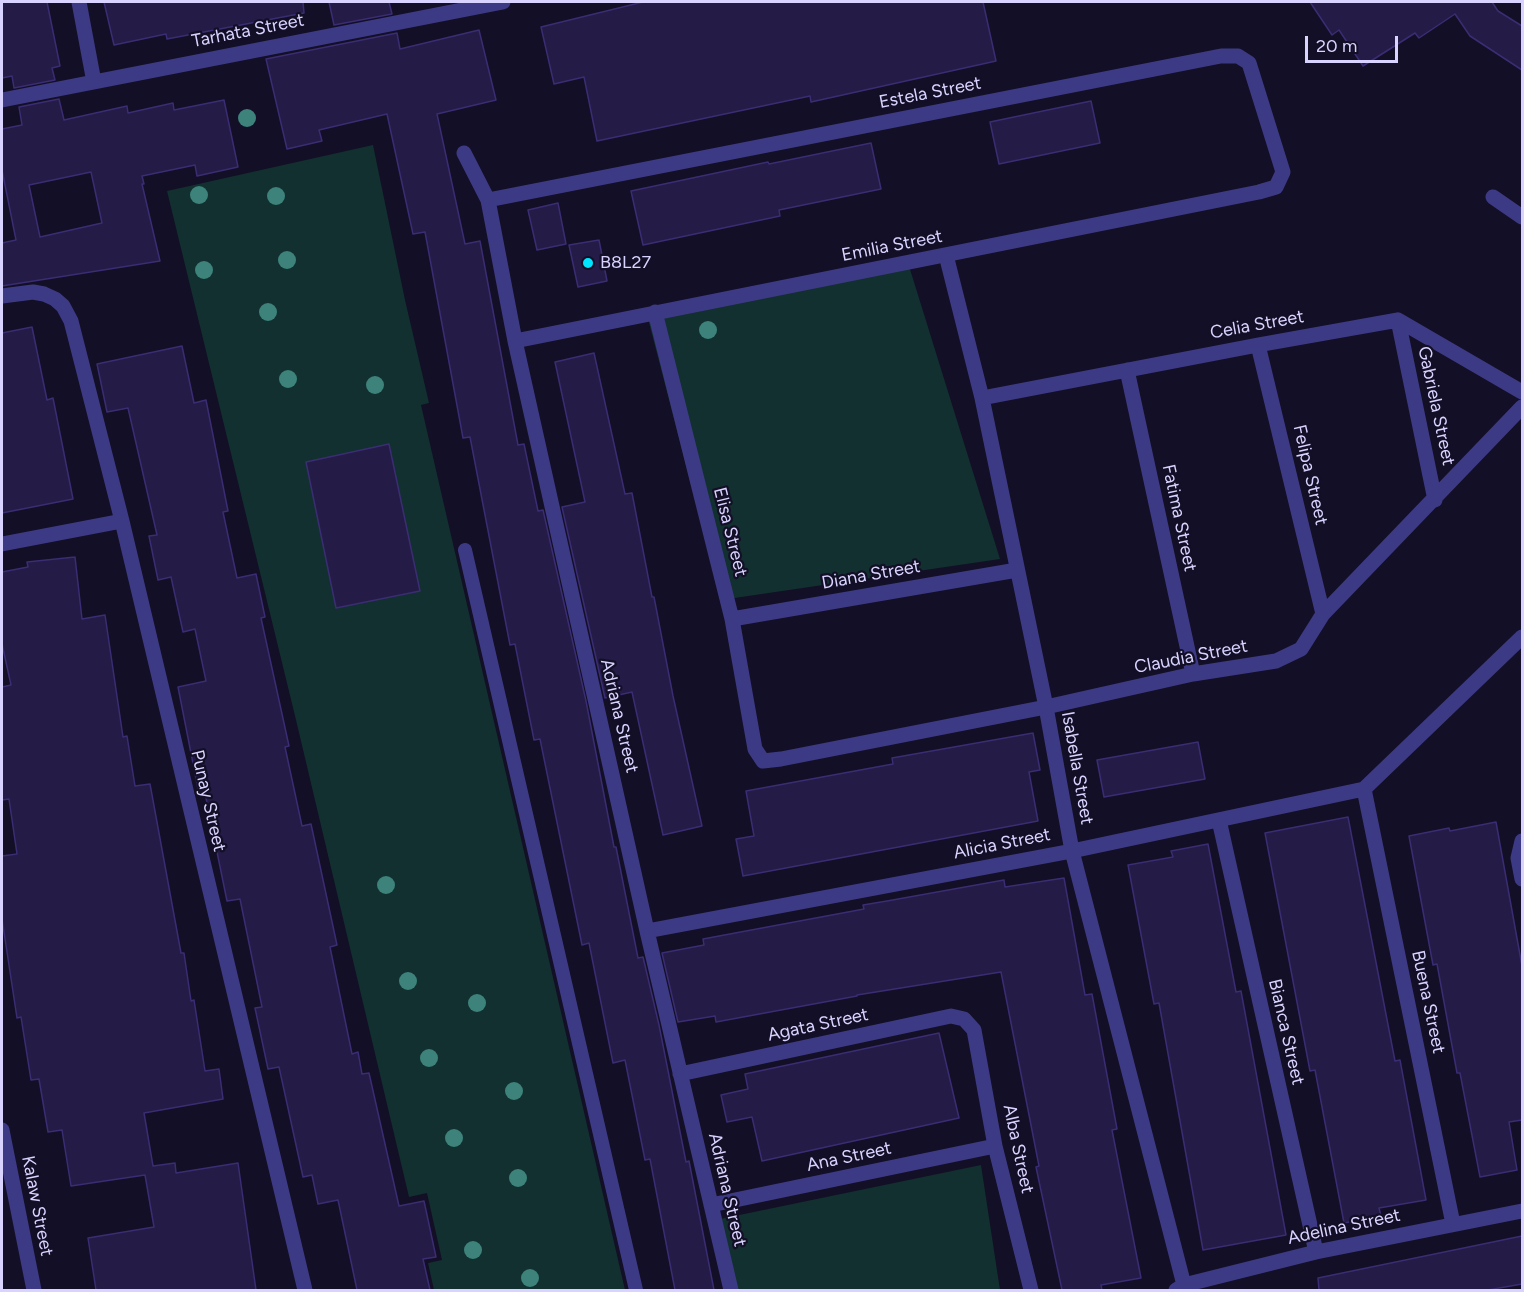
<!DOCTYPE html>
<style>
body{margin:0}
#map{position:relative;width:1524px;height:1292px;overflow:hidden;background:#130f26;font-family:Figtree,sans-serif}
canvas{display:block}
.frame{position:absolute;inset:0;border:3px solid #d9d4ff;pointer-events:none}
.scale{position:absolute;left:1305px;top:36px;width:93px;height:27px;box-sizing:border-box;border:3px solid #d9d4ff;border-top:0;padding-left:8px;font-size:18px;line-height:21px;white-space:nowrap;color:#d9d4ff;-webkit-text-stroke:4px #130f26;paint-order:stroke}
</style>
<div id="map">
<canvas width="1524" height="1292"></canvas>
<div class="frame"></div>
<div class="scale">20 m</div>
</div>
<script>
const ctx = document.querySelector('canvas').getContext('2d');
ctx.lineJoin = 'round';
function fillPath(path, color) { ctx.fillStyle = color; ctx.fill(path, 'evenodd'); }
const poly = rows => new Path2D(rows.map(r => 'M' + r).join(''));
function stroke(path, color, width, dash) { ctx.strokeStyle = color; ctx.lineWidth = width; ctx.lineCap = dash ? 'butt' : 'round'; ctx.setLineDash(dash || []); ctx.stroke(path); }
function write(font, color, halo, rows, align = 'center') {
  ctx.font = font + ' Figtree,sans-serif'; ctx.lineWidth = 4.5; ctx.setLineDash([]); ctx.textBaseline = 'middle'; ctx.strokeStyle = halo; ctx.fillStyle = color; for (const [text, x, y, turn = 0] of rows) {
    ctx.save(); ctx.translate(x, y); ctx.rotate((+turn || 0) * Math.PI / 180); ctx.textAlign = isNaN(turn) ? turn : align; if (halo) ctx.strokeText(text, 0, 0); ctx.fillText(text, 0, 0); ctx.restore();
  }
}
fillPath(poly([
 [373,145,405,300,429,403,421,405,625,1290,434,1290,428,1263,442,1260,427,1193,409,1197,296,720,167,191],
 [909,266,1000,559,721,600,646,311],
 [981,1165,1000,1290,738,1290,720,1219]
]), '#12302f');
const building = poly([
 [2,2,47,2,60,66,52,68,55,80,14,88,12,76,2,78,2,2],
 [104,2,303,2,304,13,167,39,166,34,114,45,104,2],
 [329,2,389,2,392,14,334,25,329,2],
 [643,2,983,2,996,61,811,102,810,96,597,141,584,77,554,84,541,27,643,2],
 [1310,2,1492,2,1498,11,1522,26,1522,70,1470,36,1455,14,1419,38,1415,33,1363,66,1339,30,1332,35,1310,2],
 [479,30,496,100,437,114,465,244,480,241,518,445,524,444,538,511,543,510,586,701,614,847,616,847,638,958,643,957,659,1025,686,1162,689,1161,714,1290,675,1290,650,1159,645,1160,625,1060,613,1063,589,943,582,945,540,739,534,740,515,644,510,645,470,437,463,438,425,232,413,234,387,114,319,130,322,141,287,149,266,59,397,33,400,49,479,30],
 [59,99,64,120,127,106,128,113,173,103,174,110,224,100,238,167,197,176,195,165,142,176,144,184,142,184,160,261,2,286,2,243,16,240,2,170,2,129,22,125,19,107,59,99],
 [91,172,102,223,40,237,29,185,91,172],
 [1091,101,1100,143,999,164,990,122,1091,101],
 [871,143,881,189,779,210,780,216,643,245,631,191,768,162,769,164,871,143],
 [558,203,566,244,537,250,528,210,558,203],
 [599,240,607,281,578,287,569,245,599,240],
 [32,327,47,400,53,398,73,499,2,513,2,333,32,327],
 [182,346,194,403,206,400,228,511,223,512,237,578,256,574,265,617,261,618,289,746,285,747,302,826,311,824,337,945,330,947,352,1054,358,1052,362,1074,369,1073,399,1206,424,1201,436,1257,423,1259,430,1290,357,1290,338,1200,318,1204,312,1175,303,1177,279,1067,268,1069,255,1008,262,1007,240,899,227,901,205,793,199,794,178,687,206,681,195,629,183,632,171,577,158,580,149,536,157,535,128,408,107,412,97,364,182,346],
 [594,353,625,494,632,493,652,597,654,597,673,696,702,826,663,835,632,692,605,698,562,507,585,502,555,362,594,353],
 [389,444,420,591,336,608,306,462,389,444],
 [75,557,82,619,105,615,123,737,127,736,135,786,150,784,181,953,184,953,191,1001,194,1000,205,1071,219,1069,223,1099,144,1113,153,1166,175,1163,176,1173,238,1163,256,1290,96,1290,88,1238,154,1227,145,1175,71,1186,62,1130,48,1132,39,1079,31,1080,21,1017,17,1018,2,919,2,856,17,854,9,799,2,800,2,687,11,685,2,644,2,572,28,567,27,562,75,557],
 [1033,733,1040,770,1029,772,1038,821,743,876,736,839,754,836,746,791,893,764,892,758,1033,733],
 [1198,742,1205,779,1104,797,1097,760,1198,742],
 [1348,817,1395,1061,1400,1060,1426,1200,1379,1208,1381,1216,1344,1223,1315,1070,1310,1071,1265,833,1348,817],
 [1496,822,1522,966,1522,1120,1509,1122,1517,1170,1480,1177,1460,1073,1457,1073,1437,964,1433,965,1409,836,1449,828,1450,831,1496,822],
 [1208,844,1236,992,1241,991,1286,1235,1203,1250,1159,1003,1154,1004,1128,865,1173,857,1171,851,1208,844],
 [1064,878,1085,995,1092,994,1117,1129,1112,1130,1141,1278,1101,1285,1102,1290,1062,1290,1036,1167,1039,1166,1001,972,857,995,857,996,716,1022,715,1016,678,1022,662,953,704,945,703,939,864,909,863,905,887,901,1004,880,1005,887,1064,878],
 [939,1033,959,1118,762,1161,752,1117,727,1122,721,1095,748,1089,745,1074,939,1033],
 [1522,1236,1522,1284,1488,1290,1319,1290,1318,1278,1522,1236]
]);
fillPath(building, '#241b47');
stroke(building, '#3b2d73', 1.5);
stroke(poly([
 [465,550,636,1290]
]), '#3d3a85', 14);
stroke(poly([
 [79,2,94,82],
 [2,100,503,2],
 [464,153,488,200,515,341,647,931,731,1290],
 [1493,197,1522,217],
 [488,200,1221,56,1238,56,1249,63,1283,172,1276,187,1259,192,515,341],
 [946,255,982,398,1046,707,1072,851,1184,1285,1184,1290],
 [2,296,33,292,44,294,55,299,63,306,71,321,122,521,305,1290],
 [655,312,732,619,755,749,763,761,781,759,1046,707,1193,674,1276,661,1301,649,1323,614,1522,407],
 [1398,320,1435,500],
 [1258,345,1323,614],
 [1127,370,1193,674],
 [982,398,1258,345,1398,320,1522,392],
 [2,544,122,521],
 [732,619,1017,570],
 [1364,789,1453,1224],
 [1364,789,1522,637],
 [1219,820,1316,1252],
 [1522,841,1518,858,1522,879],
 [647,931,1072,851,1364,789],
 [680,1074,951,1016,964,1019,974,1030,995,1146,1031,1290],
 [2,1130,34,1290],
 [711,1205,995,1146],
 [1176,1290,1184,1285,1316,1252,1522,1211]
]), '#3d3a85', 15);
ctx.fillStyle = '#3d827b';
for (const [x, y] of [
 [247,118],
 [199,195],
 [276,196],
 [287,260],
 [204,270],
 [268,312],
 [708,330],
 [288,379],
 [375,385],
 [386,885],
 [408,981],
 [477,1003],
 [429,1058],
 [514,1091],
 [454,1138],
 [518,1178],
 [473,1250],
 [530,1278]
]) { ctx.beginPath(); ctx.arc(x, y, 9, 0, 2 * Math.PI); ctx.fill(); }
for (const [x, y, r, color] of [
 [588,263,6,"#00e5ff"]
]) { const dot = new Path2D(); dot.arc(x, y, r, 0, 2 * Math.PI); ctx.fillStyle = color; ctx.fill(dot); stroke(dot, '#130f26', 2); }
write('18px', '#d9d4ff', '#130f26', [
 ["Tarhata Street",248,31,-11],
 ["Estela Street",930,93,-11],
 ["Emilia Street",892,246,-11],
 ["Celia Street",1257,325,-10],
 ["Gabriela Street",1436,406,78],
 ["Felipa Street",1310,475,77],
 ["Fatima Street",1179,518,78],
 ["Elisa Street",730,532,76],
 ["Diana Street",871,575,-10],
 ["Claudia Street",1191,657,-11],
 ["Adriana Street",619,716,77],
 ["Isabella Street",1077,768,80],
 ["Punay Street",208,801,77],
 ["Alicia Street",1002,844,-11],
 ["Buena Street",1428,1002,78],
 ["Agata Street",818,1025,-12],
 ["Bianca Street",1286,1032,77],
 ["Alba Street",1018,1149,78],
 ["Ana Street",849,1157,-12],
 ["Adriana Street",727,1190,77],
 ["Kalaw Street",37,1206,79],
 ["Adelina Street",1344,1227,-12]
]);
write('18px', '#d9d4ff', '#130f26', [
 ["B8L27",600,263]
], 'left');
</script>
